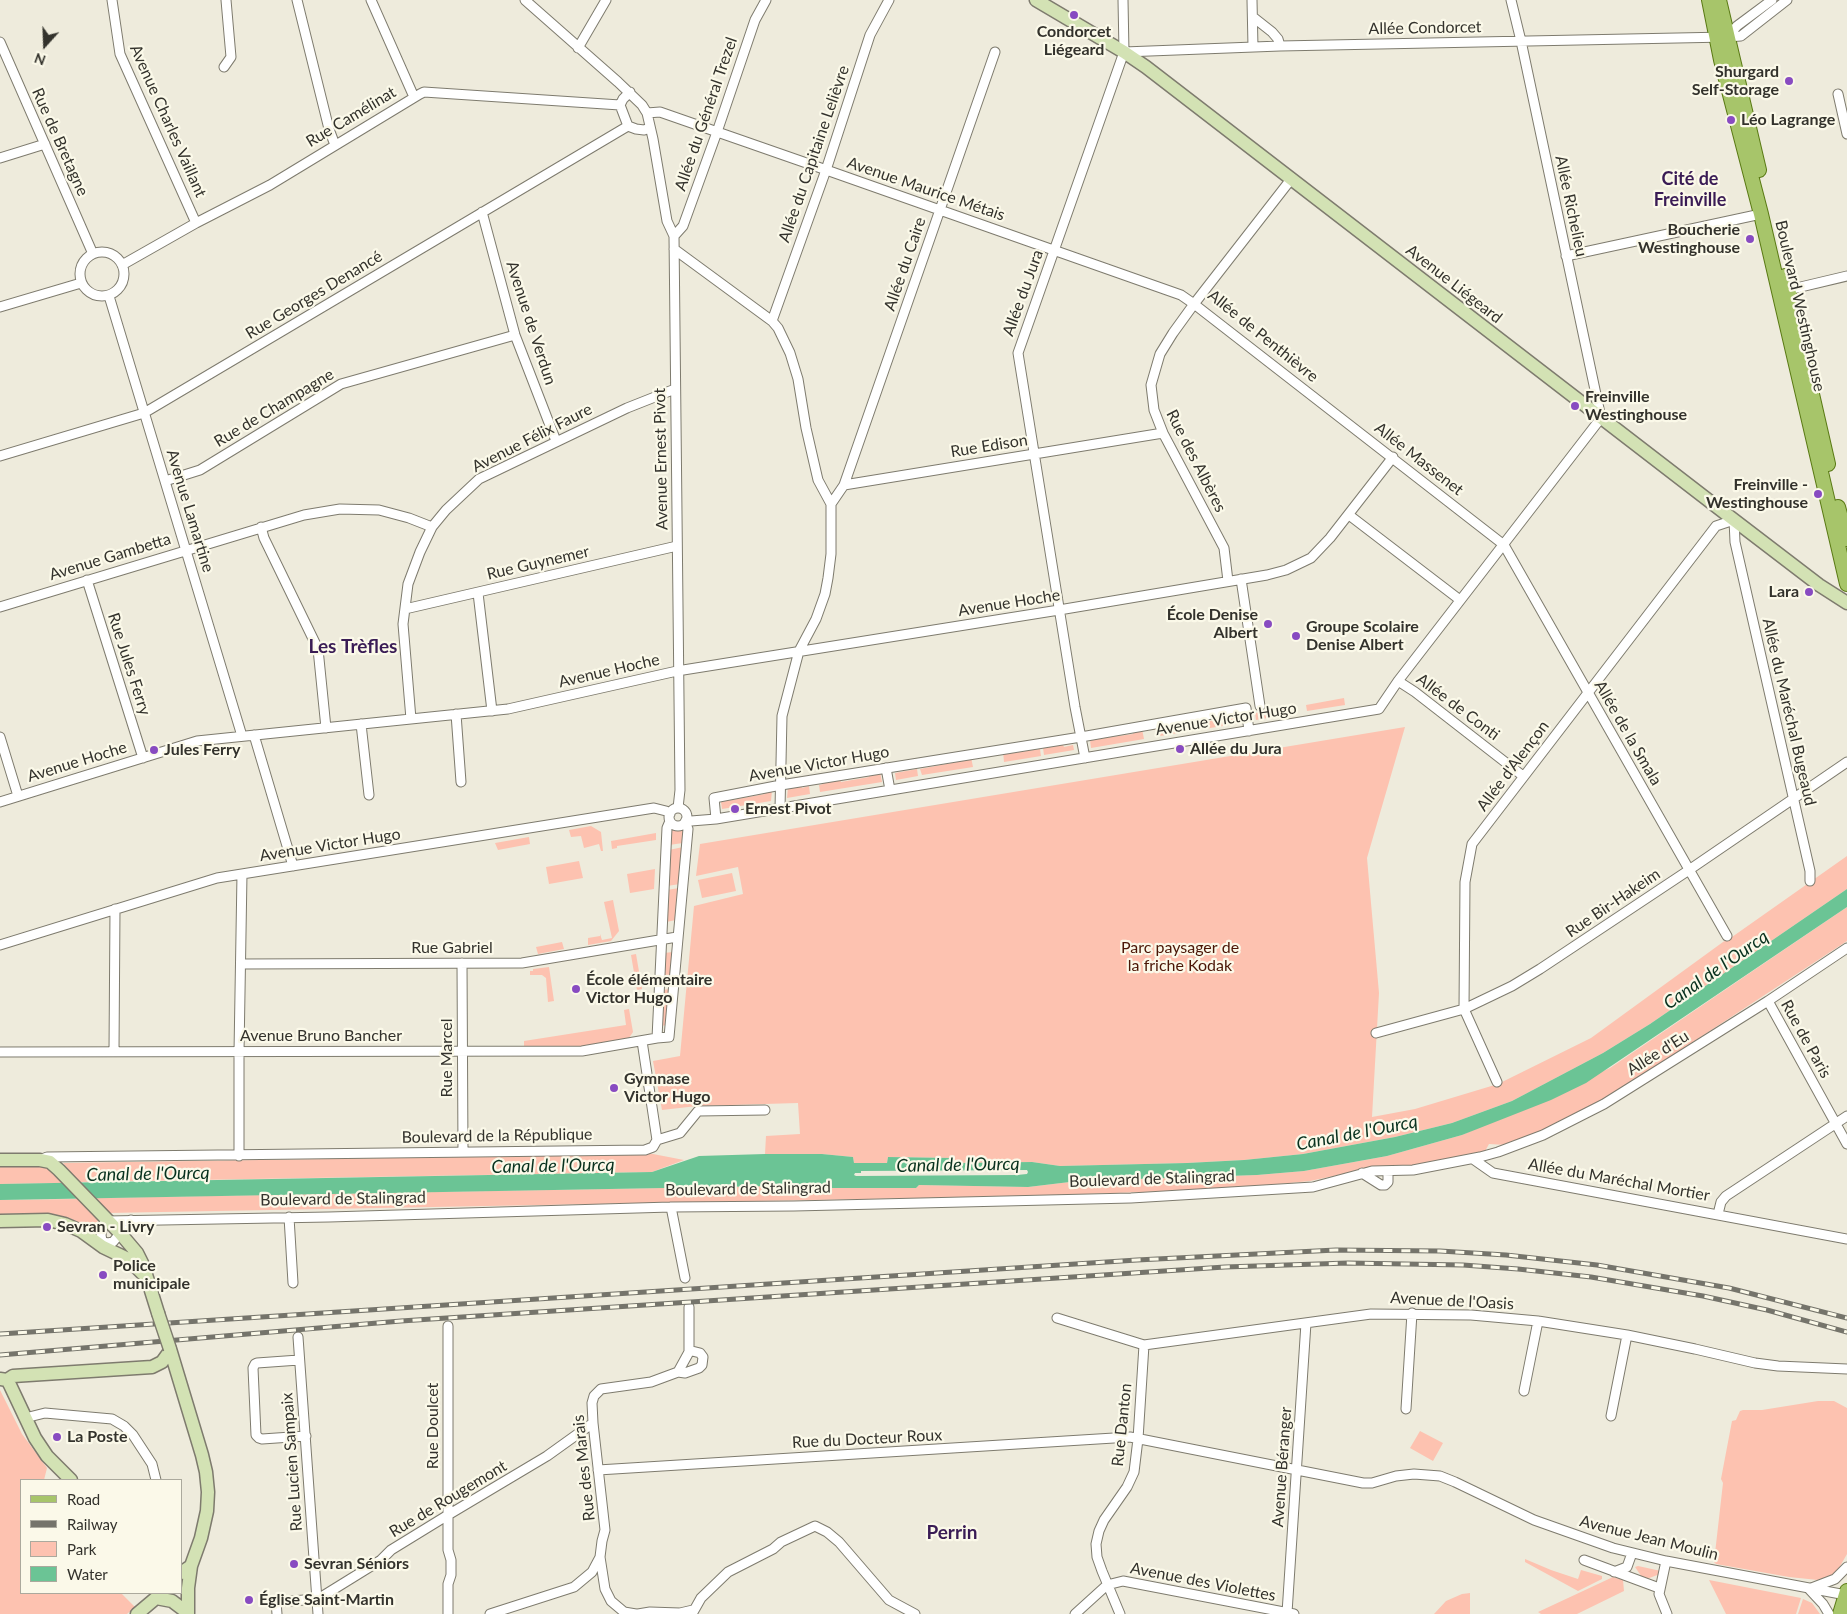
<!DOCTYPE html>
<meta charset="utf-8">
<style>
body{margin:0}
#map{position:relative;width:1847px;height:1614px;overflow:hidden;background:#eeebdc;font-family:Lato,sans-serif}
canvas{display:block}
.legend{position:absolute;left:20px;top:1479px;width:162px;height:115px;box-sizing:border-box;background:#fbf9e9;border:1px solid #aba99d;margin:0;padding:6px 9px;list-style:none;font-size:15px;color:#33322c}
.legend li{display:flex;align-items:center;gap:10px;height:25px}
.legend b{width:25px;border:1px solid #aba99d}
.north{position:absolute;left:20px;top:20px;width:50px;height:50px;-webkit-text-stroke:4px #fbf9e9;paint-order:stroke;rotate:200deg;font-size:14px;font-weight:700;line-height:20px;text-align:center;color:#33322c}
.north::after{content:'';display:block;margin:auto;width:18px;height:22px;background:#33322c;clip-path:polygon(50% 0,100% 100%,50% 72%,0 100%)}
</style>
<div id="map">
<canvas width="1847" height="1614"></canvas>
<ul class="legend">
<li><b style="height:6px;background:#a7c56a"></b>Road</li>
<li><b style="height:6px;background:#75746b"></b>Railway</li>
<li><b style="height:14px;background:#fdc2b0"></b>Park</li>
<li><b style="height:14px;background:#6bc495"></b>Water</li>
</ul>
<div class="north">N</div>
</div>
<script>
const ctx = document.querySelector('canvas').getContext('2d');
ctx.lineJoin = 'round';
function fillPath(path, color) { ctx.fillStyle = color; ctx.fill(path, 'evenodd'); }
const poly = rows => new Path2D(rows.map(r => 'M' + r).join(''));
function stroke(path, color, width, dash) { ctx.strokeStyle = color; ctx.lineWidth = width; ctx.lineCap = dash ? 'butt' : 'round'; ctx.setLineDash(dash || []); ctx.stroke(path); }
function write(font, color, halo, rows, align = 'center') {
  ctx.font = font + ' Lato,sans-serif'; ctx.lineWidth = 4.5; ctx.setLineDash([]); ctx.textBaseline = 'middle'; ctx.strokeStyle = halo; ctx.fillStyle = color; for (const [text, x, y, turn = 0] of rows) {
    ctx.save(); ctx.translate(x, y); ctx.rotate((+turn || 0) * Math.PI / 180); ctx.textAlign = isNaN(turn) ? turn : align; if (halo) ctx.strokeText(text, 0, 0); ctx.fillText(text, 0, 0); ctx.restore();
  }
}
fillPath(poly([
 [1344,698,1345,705,1307,711,1306,705],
 [1290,707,1291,714,1256,720,1255,713],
 [1240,716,1241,723,1204,729,1204,722],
 [1200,722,1202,729,1160,736,1159,729,1153,730,1153,727,1165,725,1166,728],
 [1405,727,1367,858,1379,993,1372,1117,1415,1109,1498,1084,1591,1038,1723,942,1732,937,1847,856,1847,889,1650,1024,1603,1053,1512,1101,1452,1123,1395,1137,1303,1154,1244,1160,1187,1163,1060,1166,1032,1162,958,1163,954,1161,953,1158,888,1157,887,1163,854,1163,853,1157,822,1154,765,1154,766,1136,800,1134,798,1103,697,1106,662,1110,653,1061,680,1056,694,906,743,894,738,867,696,876,700,844],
 [1142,729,1144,739,1091,748,1090,740,1133,734,1133,730],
 [1063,745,1064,747,1073,745,1074,750,1044,755,1043,748],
 [1040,749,1041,756,1004,762,1003,751,1011,750,1012,753],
 [971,757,973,767,922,775,920,769,962,761,962,758],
 [917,769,918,776,896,780,895,773],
 [880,772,882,782,820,792,819,785,823,784,822,781,840,779,841,782,869,777,868,774],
 [801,785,802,788,809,786,810,794,787,798,788,787],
 [772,790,771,801,722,809,721,802,765,794,764,791],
 [591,826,601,832,603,851,601,851,599,844,584,848,581,836,571,837,569,830],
 [671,828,684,829,683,843,669,845],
 [656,833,656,840,617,846,617,848,612,849,611,841],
 [529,837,530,844,498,850,495,843],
 [683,847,680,884,667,886,669,850],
 [579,861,583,878,549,884,546,867],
 [655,869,654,889,630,893,627,874],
 [732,873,736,891,702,898,698,880],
 [679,888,676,920,666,922,667,890],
 [613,900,619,931,611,941,588,945,588,938,600,936,600,934,602,940,612,938,604,902],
 [1847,907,1847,941,1603,1101,1545,1129,1507,1145,1489,1144,1484,1153,1417,1167,1357,1171,1310,1181,1227,1189,1030,1196,107,1213,94,1198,775,1186,833,1188,916,1188,919,1185,1028,1187,1078,1181,1257,1175,1304,1171,1387,1156,1462,1135,1610,1068],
 [562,942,564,949,538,954,536,947],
 [673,952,670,984,662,985,664,953],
 [636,954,642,989,637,990,631,955],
 [549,967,554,1001,548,1002,546,978,542,975,530,975,530,971,533,971,533,969],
 [670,989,667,1025,661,1026,662,990],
 [629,1009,633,1032,629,1038,583,1047,524,1046,524,1041,626,1025,624,1010],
 [653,1154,684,1160,652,1172,79,1182,63,1163],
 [0,1166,47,1166,63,1183,0,1184],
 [78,1199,98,1220,96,1230,90,1230,70,1218,48,1213,0,1214,0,1200],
 [0,1390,22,1434,47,1468,44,1480,21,1480,21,1593,121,1593,135,1607,127,1614,0,1614],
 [1818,1401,1834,1401,1847,1408,1847,1554,1839,1568,1832,1576,1818,1580,1789,1577,1716,1564,1714,1562,1723,1483,1721,1479,1732,1421,1736,1420,1740,1411,1743,1410,1762,1410],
 [1420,1431,1443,1443,1433,1461,1410,1448],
 [1525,1559,1551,1570,1578,1579,1581,1570,1602,1576,1602,1579,1578,1591,1525,1562],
 [1638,1566,1661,1571,1660,1574,1644,1580,1635,1567],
 [1613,1577,1623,1580,1624,1591,1577,1614,1541,1614,1538,1612],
 [1709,1580,1801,1598,1796,1614,1726,1614],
 [1470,1593,1470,1614,1434,1614,1446,1601,1462,1594],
 [1803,1599,1812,1603,1820,1614,1798,1614]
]), '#fdc2b0');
fillPath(poly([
 [1847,889,1847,907,1586,1083,1551,1100,1462,1135,1387,1156,1304,1171,1257,1175,1078,1181,1028,1187,919,1185,916,1188,833,1188,775,1186,0,1200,0,1184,652,1172,699,1156,765,1154,822,1154,853,1157,854,1163,887,1163,888,1157,953,1158,954,1161,958,1163,1032,1162,1060,1166,1187,1163,1244,1160,1303,1154,1395,1137,1452,1123,1512,1101,1603,1053,1650,1024],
 [1027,1170,1028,1172,1027,1174,1017,1175,856,1176,854,1175,855,1173,861,1173,861,1171]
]), '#6bc495');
const street = poly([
 [112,0,120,54,196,223],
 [297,0,329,129,335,145],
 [371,0,414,97],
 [525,0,618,82,642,105,647,113,653,139,667,221,674,236,680,790,678,808],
 [1252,0,1253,47],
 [1253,17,1272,32,1278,39,1280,46],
 [1727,37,1737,26,1772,0],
 [0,42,93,254],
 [578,48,606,0],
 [1124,52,1280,46,1727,37,1741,36,1787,0],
 [224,67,231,57,226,0],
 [630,92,623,99,620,105,628,126,636,129,644,130,650,128],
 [1838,94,1847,134],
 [647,113,660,112,815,166,1181,295,1194,304,1504,545,1727,936],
 [0,158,45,144],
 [482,212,515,335,556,441],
 [674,236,683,226,717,132,755,20,766,0],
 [674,249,772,321,778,328,790,353,798,379,806,428,818,480,831,504,831,554,828,578,825,594,816,619,799,651,782,716,780,809],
 '80 274a22 22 0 1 1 44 0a22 22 0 1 1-44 0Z',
 [1566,256,1761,214],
 [122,265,196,223,270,185,420,94,424,92,620,105],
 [1788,290,1847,276],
 [109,296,242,736],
 [0,307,81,283],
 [772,321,826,170,870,35,889,0],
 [0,456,144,413,628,126],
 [165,481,200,470,341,384,515,335],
 [844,485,995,52],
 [831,504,844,485,1163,433],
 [1349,515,1460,600],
 [261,527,264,538,318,649,326,728],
 [1241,579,1260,706],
 [87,580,143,758],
 [1228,581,1224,548,1163,433,1154,410,1151,385,1160,354,1173,333,1194,304,1292,178],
 [478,593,492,711],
 [0,607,304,515,340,509,379,510,409,518,432,527],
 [405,609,677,546],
 [1398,681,1415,692,1523,776],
 [456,714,461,782],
 [411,719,403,624,408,584,420,552,432,527,446,510,479,479,627,408,675,389],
 [361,724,369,795],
 [254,735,293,866],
 [0,737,18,796],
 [1085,758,1075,707,1018,353,1124,52,1123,0],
 [886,768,890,790],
 [0,802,197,741,508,709,677,671,1059,610,1267,575,1286,570,1311,558,1330,538,1393,457],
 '669 817a9 9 0 1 1 18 0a9 9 0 1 1-18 0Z',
 [716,819,714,798,781,785,1081,737,1246,708,1249,731],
 [686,820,691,821,716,819,1379,709,1398,681,1601,418,1521,41,1511,0],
 [0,945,217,878,654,808,666,811,670,814],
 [462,963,463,1152],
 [241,964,522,963,677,937],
 [1768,1001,1847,1144],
 [1376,1033,1464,1009,1512,986,1540,969,1686,872,1847,762],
 [657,1038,669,1037,688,829,685,822],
 [114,1051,115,909],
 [0,1052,582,1051,657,1038,667,828,670,821],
 [1497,1082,1464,1009,1465,882,1472,844,1716,526,1734,520,1735,542,1810,871,1810,881],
 [657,1140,680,1133,698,1111,765,1110],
 [239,1156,239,1052,242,874],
 [42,1159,47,1157,645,1150,653,1147,657,1140,642,1041],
 [1473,1159,1493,1173,1847,1239],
 [1362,1173,1381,1185,1385,1185,1388,1182,1388,1171],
 [671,1207,685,1278],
 [1718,1214,1721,1202,1726,1196,1847,1116],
 [289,1217,293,1283],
 [97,1240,108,1243,113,1242,131,1220],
 [103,1247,101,1235,103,1225,107,1221,329,1217,671,1207,794,1206,1131,1198,1313,1187,1372,1171,1413,1170,1480,1157,1498,1152,1543,1135,1604,1104,1768,1001,1847,948],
 [689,1307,689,1352],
 [1057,1318,1144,1345,1371,1314,1471,1315,1538,1321,1627,1335,1695,1349,1755,1363,1778,1366,1847,1369],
 [298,1337,318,1614],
 [692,1351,700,1353,703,1357,702,1365,699,1368,685,1373,678,1372,689,1352,692,1351],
 [299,1360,257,1363,255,1364,253,1368,256,1435,259,1438,262,1439,306,1436],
 [1524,1391,1538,1321],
 [1406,1409,1412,1313],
 [1611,1416,1627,1335],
 [25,1418,45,1413,112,1419,124,1426,133,1435,152,1464,156,1480],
 [598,1470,1130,1437,1363,1483,1372,1483,1396,1476,1414,1474,1440,1476,1455,1482,1534,1520,1613,1548,1666,1561,1846,1595],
 [600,1557,605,1589,611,1601,624,1612,636,1614],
 [1584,1560,1659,1588],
 [1666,1561,1659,1594,1667,1614],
 [1614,1572,1627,1567,1632,1553],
 [1287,1613,1306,1323],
 [277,1614,276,1602,318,1599,381,1560,391,1550,448,1515,547,1456,593,1423],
 [448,1614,448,1584,451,1575,451,1560,448,1550,448,1326],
 [490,1614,574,1587,592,1572,600,1557,602,1541,605,1530,593,1423,592,1403,594,1396,601,1389,651,1382,678,1372],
 [638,1614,650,1612,680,1613,693,1610],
 [692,1614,701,1598,728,1572,773,1549,781,1542,815,1526,827,1532,839,1542,889,1600,915,1614],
 [1075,1614,1107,1585,1123,1581,1294,1614],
 [1120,1614,1102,1571,1097,1557,1096,1544,1099,1531,1104,1520,1127,1487,1134,1472,1138,1439,1144,1345],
 [1829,1614,1823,1604,1809,1589,1835,1579,1847,1567]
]);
const secondary = poly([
 [1036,0,1124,52,1146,67,1734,520,1819,585,1847,603],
 [0,1160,40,1160,50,1162,59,1170,120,1233,137,1253,143,1265,158,1313],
 [0,1221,48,1220,65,1224,81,1231,103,1247,128,1259,143,1274],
 [170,1349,202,1455,206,1472,208,1492,207,1511,201,1538,191,1566,181,1573],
 [0,1379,7,1380,13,1376,152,1367,162,1362,170,1351],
 [7,1380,10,1385,35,1438,47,1456,71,1480],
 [156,1598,172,1601,188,1613],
 [188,1613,188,1588,191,1566],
 [137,1614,156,1598,160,1593]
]);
const primary = poly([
 [1709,0,1721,60,1761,214,1847,584],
 [1719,0,1759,170],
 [1785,276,1828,464],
 [1838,507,1847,539],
 [1840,1614,1847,1591]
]);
stroke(street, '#7e7b6e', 11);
stroke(secondary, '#7e7b6e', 15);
stroke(primary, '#597913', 16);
stroke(street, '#fff', 9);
stroke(secondary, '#d3e2b4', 12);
stroke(primary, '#a7c56a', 14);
const rail = poly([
 [0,1334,1137,1260,1336,1250,1440,1251,1506,1255,1597,1265,1729,1288,1847,1318],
 [0,1355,401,1321,1225,1267,1348,1263,1463,1265,1518,1269,1591,1277,1703,1296,1767,1310,1847,1332]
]);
stroke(rail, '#75746b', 5);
stroke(rail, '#fbf9e9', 3, [9]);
const secondaryBridge = poly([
 [158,1313,170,1349]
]);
stroke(secondaryBridge, '#7e7b6e', 15, []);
stroke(secondaryBridge, '#d3e2b4', 12);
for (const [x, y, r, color] of [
 [1074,15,5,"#884bc1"],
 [1789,81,5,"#884bc1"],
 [1731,120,5,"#884bc1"],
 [1750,239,5,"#884bc1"],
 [1575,406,5,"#884bc1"],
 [1818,494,5,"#884bc1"],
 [1809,592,5,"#884bc1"],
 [1268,624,5,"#884bc1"],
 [1296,636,5,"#884bc1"],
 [1180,749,5,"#884bc1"],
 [154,750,5,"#884bc1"],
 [735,809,5,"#884bc1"],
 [576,989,5,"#884bc1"],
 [614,1088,5,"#884bc1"],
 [47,1227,5,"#884bc1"],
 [103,1275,5,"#884bc1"],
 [57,1437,5,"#884bc1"],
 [294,1564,5,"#884bc1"],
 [249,1600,5,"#884bc1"]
]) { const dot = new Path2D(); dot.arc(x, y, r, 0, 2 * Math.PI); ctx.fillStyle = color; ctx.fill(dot); stroke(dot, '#fbf9e9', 2); }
write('16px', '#33322c', '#fbf9e9', [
 ["Allée Condorcet",1425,28,-1],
 ["Allée du Général Trezel",706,114,-71],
 ["Rue Camélinat",351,117,-31],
 ["Avenue Charles Vaillant",168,121,66],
 ["Rue de Bretagne",60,142,66],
 ["Allée du Capitaine Lelièvre",814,154,-71],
 ["Avenue Maurice Métais",926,189,19],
 ["Allée Richelieu",1571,206,78],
 ["Allée du Caire",905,264,-71],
 ["Avenue Liégeard",1454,284,38],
 ["Allée du Jura",1023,293,-70],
 ["Rue Georges Denancé",314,295,-31],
 ["Boulevard Westinghouse",1800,306,77],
 ["Avenue de Verdun",531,323,72],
 ["Allée de Penthièvre",1263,336,39],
 ["Rue de Champagne",274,408,-31],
 ["Avenue Félix Faure",532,438,-27],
 ["Rue Edison",989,446,-9],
 ["Avenue Ernest Pivot",661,459,-91],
 ["Allée Massenet",1419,459,38],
 ["Rue des Albères",1196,461,63],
 ["Avenue Lamartine",190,511,73],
 ["Avenue Gambetta",110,557,-17],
 ["Rue Guynemer",538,563,-13],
 ["Avenue Hoche",1009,603,-9],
 ["Rue Jules Ferry",129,664,72],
 ["Avenue Hoche",609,671,-13],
 ["Allée de Conti",1458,707,37],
 ["Allée du Maréchal Bugeaud",1789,712,77],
 ["Avenue Victor Hugo",1226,719,-9],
 ["Allée de la Smala",1628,733,60],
 ["Avenue Hoche",77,762,-17],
 ["Avenue Victor Hugo",819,764,-10],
 ["Allée d'Alençon",1513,766,-53],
 ["Avenue Victor Hugo",330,845,-9],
 ["Rue Bir-Hakeim",1613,903,-34],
 ["Rue Gabriel",452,948],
 ["Avenue Bruno Bancher",321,1036],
 ["Rue de Paris",1806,1039,61],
 ["Allée d'Eu",1658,1053,-32],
 ["Rue Marcel",447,1058,-90],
 ["Boulevard de la République",497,1136,-1],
 ["Boulevard de Stalingrad",1152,1179,-2],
 ["Allée du Maréchal Mortier",1619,1180,10],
 ["Boulevard de Stalingrad",748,1189,-1],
 ["Boulevard de Stalingrad",343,1199,-1],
 ["Avenue de l'Oasis",1452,1301,3],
 ["Rue Danton",1122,1425,-84],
 ["Rue Doulcet",433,1426,-90],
 ["Rue du Docteur Roux",867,1439,-3],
 ["Rue Lucien Sampaix",292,1462,-94],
 ["Avenue Béranger",1282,1467,-86],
 ["Rue des Marais",584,1468,-96],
 ["Rue de Rougemont",448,1499,-31],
 ["Avenue Jean Moulin",1649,1538,14],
 ["Avenue des Violettes",1203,1582,11]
]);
write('bold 16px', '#33322c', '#fbf9e9', [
 ["Condorcet",1074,32,"center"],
 ["Liégeard",1074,50,"center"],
 ["Shurgard",1779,72,"right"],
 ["Self-Storage",1779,90,"right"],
 ["Léo Lagrange",1741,120],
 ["Boucherie",1740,230,"right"],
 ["Westinghouse",1740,248,"right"],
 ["Freinville",1585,397],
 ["Westinghouse",1585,415],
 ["Freinville -",1808,485,"right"],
 ["Westinghouse",1808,503,"right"],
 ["Lara",1799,592,"right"],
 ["École Denise",1258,615,"right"],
 ["Albert",1258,633,"right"],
 ["Groupe Scolaire",1306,627],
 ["Denise Albert",1306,645],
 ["Allée du Jura",1190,749],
 ["Jules Ferry",164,750],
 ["Ernest Pivot",745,809],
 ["École élémentaire",586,980],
 ["Victor Hugo",586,998],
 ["Gymnase",624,1079],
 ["Victor Hugo",624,1097],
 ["Sevran - Livry",57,1227],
 ["Police",113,1266],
 ["municipale",113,1284],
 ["La Poste",67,1437],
 ["Sevran Séniors",304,1564],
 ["Église Saint-Martin",259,1600]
], 'left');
write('16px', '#4b1606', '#fbf9e9', [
 ["Parc paysager de",1180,948],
 ["la friche Kodak",1180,966]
]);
write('bold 18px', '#3a1c55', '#fbf9e9', [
 ["Cité de",1690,179],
 ["Freinville",1690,200]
]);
write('italic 18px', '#09321f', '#fbf9e9', [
 ["Canal de l'Ourcq",1716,970,-35],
 ["Canal de l'Ourcq",1357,1133,-11],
 ["Canal de l'Ourcq",958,1165,-1],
 ["Canal de l'Ourcq",553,1166,-1],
 ["Canal de l'Ourcq",148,1174,-1]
]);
write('bold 19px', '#3a1c55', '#fbf9e9', [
 ["Les Trèfles",353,647],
 ["Perrin",952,1533]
]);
</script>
